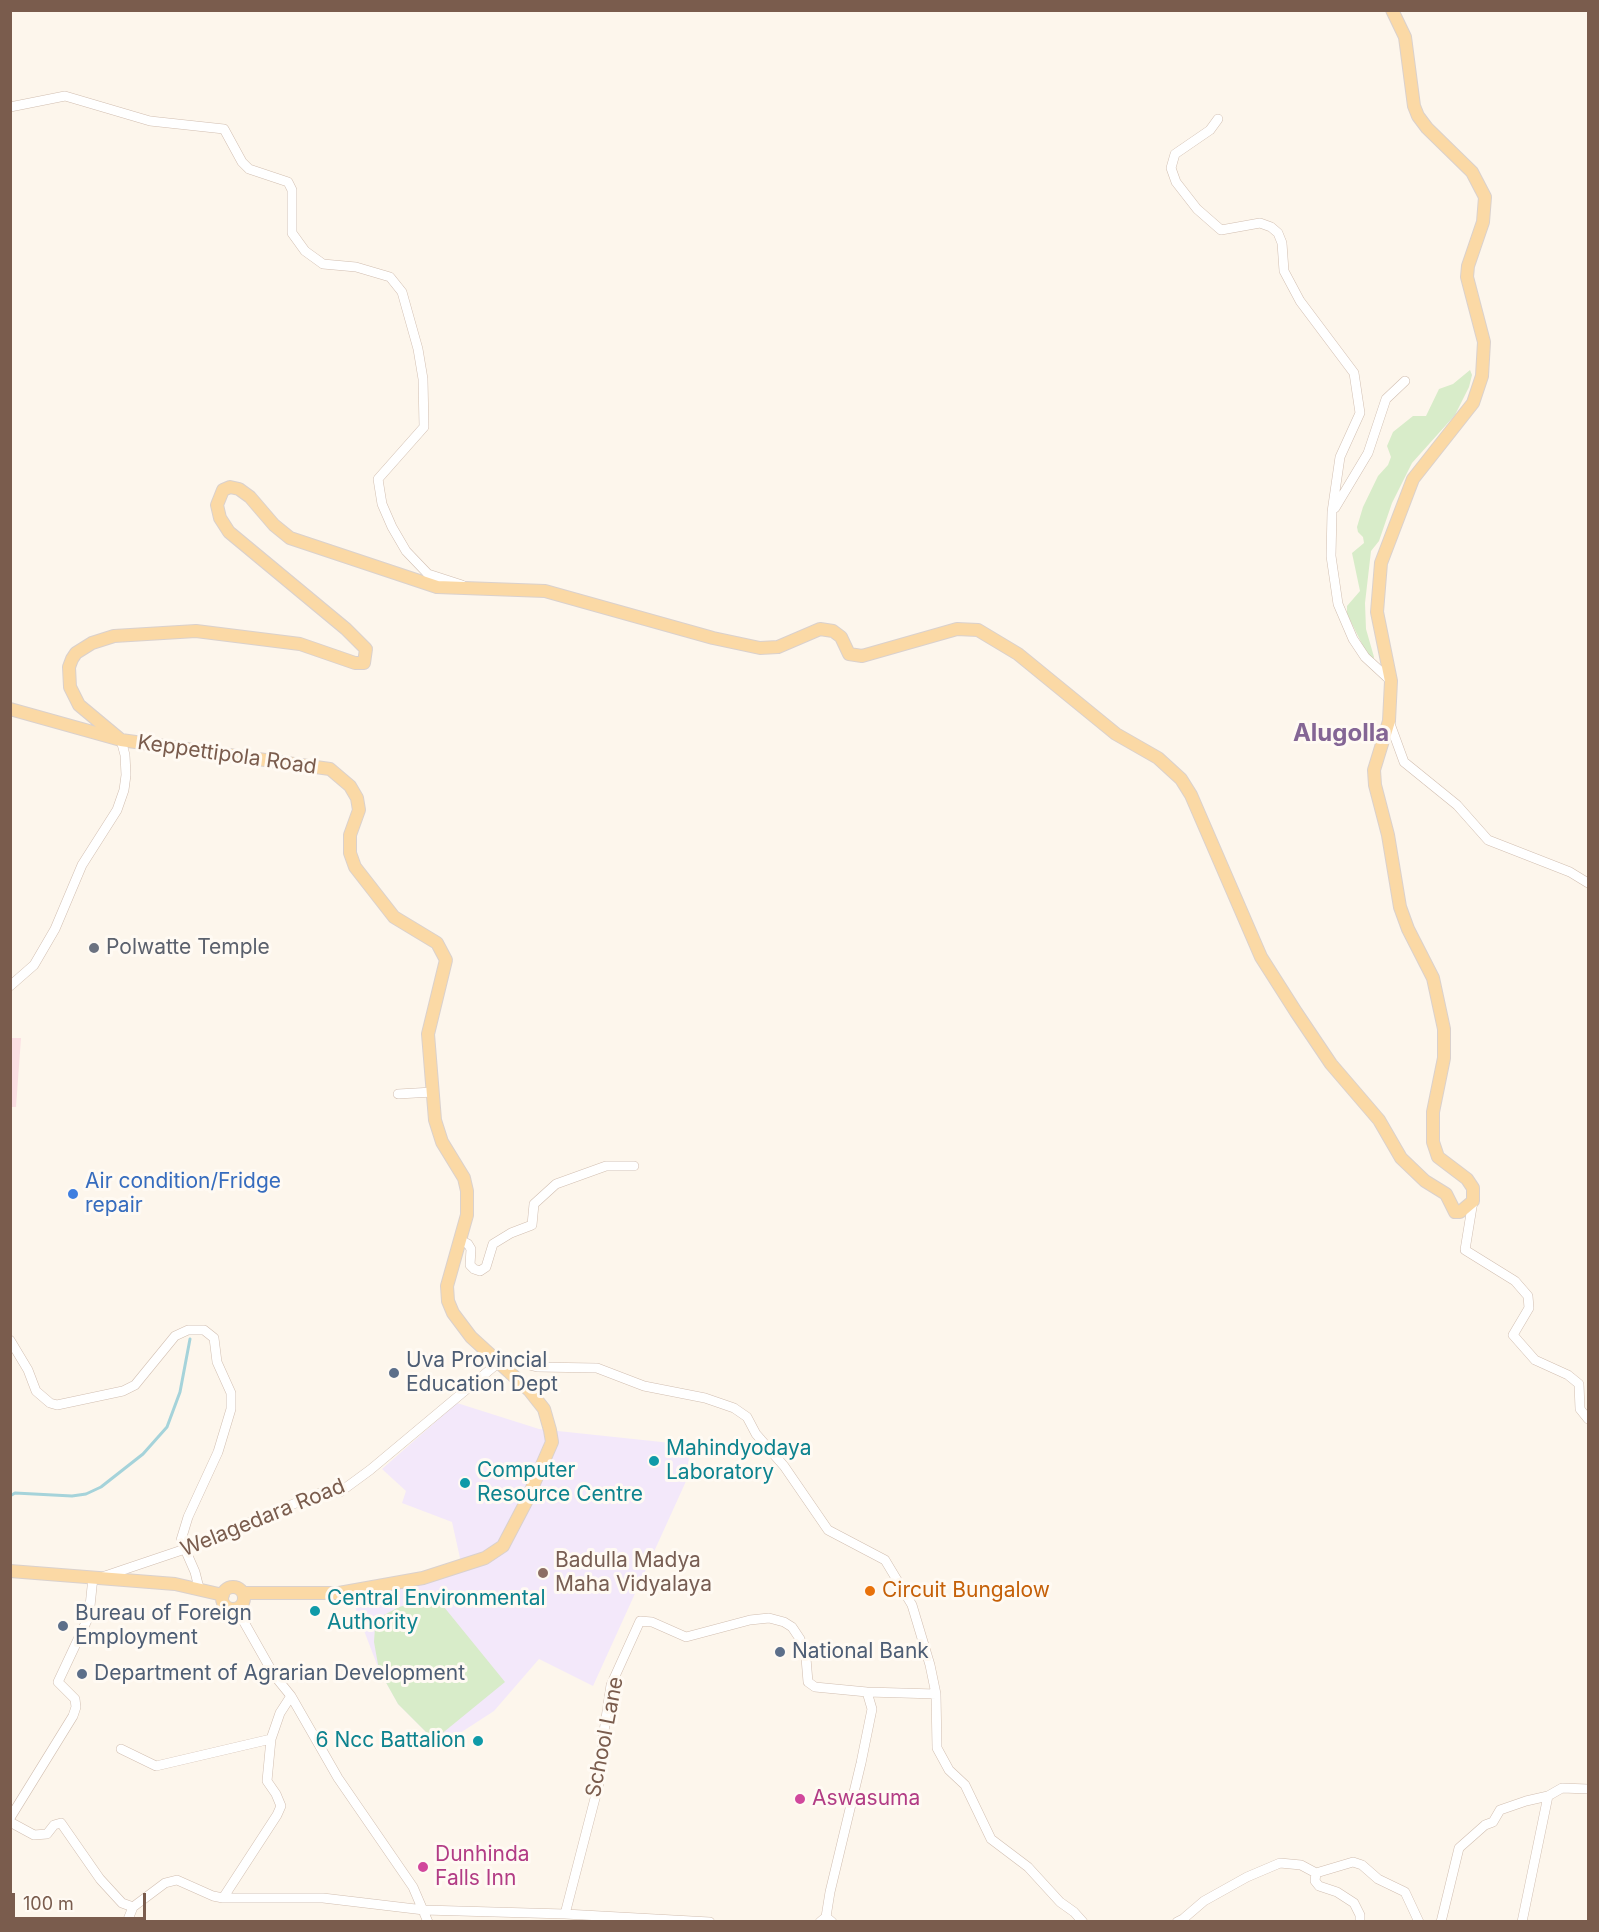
<!DOCTYPE html>
<style>
body{margin:0}
#map{position:relative;width:1599px;height:1932px;overflow:hidden;background:#fdf6ec;font-family:Inter,sans-serif}
canvas{display:block}
.frame{position:absolute;inset:0;border:12px solid #7a5c4d;pointer-events:none}
.scale{position:absolute;left:12px;top:1893px;width:134px;height:27px;box-sizing:border-box;border:3px solid #7a5c4d;border-top:0;padding-left:8px;font-size:18px;line-height:21px;white-space:nowrap;color:#7a5c4d;-webkit-text-stroke:4px #fffaf3;paint-order:stroke}
</style>
<div id="map">
<canvas width="1599" height="1932"></canvas>
<div class="frame"></div>
<div class="scale">100 m</div>
</div>
<script>
const ctx = document.querySelector('canvas').getContext('2d');
ctx.lineJoin = 'round';
function fillPath(path, color) { ctx.fillStyle = color; ctx.fill(path, 'evenodd'); }
const poly = rows => new Path2D(rows.map(r => 'M' + r).join(''));
function stroke(path, color, width, dash) { ctx.strokeStyle = color; ctx.lineWidth = width; ctx.lineCap = dash ? 'butt' : 'round'; ctx.setLineDash(dash || []); ctx.stroke(path); }
function write(font, color, halo, rows, align = 'center') {
  ctx.font = font + ' Inter,sans-serif'; ctx.lineWidth = 6; ctx.setLineDash([]); ctx.textBaseline = 'middle'; ctx.strokeStyle = halo; ctx.fillStyle = color; for (const [text, x, y, turn = 0] of rows) {
    ctx.save(); ctx.translate(x, y); ctx.rotate((+turn || 0) * Math.PI / 180); ctx.textAlign = isNaN(turn) ? turn : align; if (halo) ctx.strokeText(text, 0, 0); ctx.fillText(text, 0, 0); ctx.restore();
  }
}
fillPath(poly([
 [457,1403,539,1429,690,1445,687,1479,593,1686,539,1659,494,1711,440,1746,398,1704,379,1670,349,1591,462,1567,452,1522,402,1503,406,1491,382,1469]
]), '#f3e8fa');
fillPath(poly([
 [11,1038,21,1038,16,1107,11,1107]
]), '#fbdfe3');
fillPath(poly([
 [1470,370,1472,375,1469,387,1455,415,1412,463,1392,503,1379,541,1371,551,1365,603,1366,629,1374,657,1372,664,1347,614,1347,606,1360,591,1352,553,1364,543,1363,537,1358,532,1357,527,1363,507,1378,476,1388,465,1391,457,1387,446,1393,432,1413,416,1426,416,1439,389,1453,384],
 [414,1603,428,1603,444,1607,505,1682,434,1740,398,1704,379,1670,374,1642,375,1627,384,1615,399,1607]
]), '#d8ecc9');
stroke(poly([
 [10,1496,15,1493,72,1496,86,1494,101,1487,143,1454,167,1427,180,1392,190,1339]
]), '#a5d3da', 3);
const minor = poly([
 [10,107,65,96,150,121,224,129,242,162,249,169,288,182,292,190,292,233,305,251,323,264,356,267,390,277,402,292,418,349,423,379,424,427,378,479,382,504,392,527,406,551,428,574,462,585],
 [1218,119,1210,130,1175,154,1171,168,1176,182,1197,209,1221,230,1260,223,1271,227,1278,233,1282,243,1284,271,1300,301,1354,373,1360,413,1340,457,1332,512,1331,556,1338,604,1353,639,1365,657,1391,681],
 [1335,508,1368,453,1386,399,1405,381],
 [1389,721,1404,762,1457,805,1488,840,1570,872,1588,883],
 [10,986,34,965,55,929,82,865,117,810,124,790,126,775,125,755,121,740],
 [398,1094,433,1092],
 [1473,1201,1465,1250,1515,1281,1528,1296,1529,1308,1513,1335,1535,1360,1568,1375,1579,1384,1580,1409,1588,1419],
 [460,1240,468,1244,471,1249,470,1265,474,1269,480,1271,486,1267,493,1244,511,1233,532,1225,534,1204,556,1184,606,1166,634,1166],
 [10,1340,28,1370,36,1391,50,1403,57,1405,123,1391,135,1385,175,1336,188,1330,204,1330,214,1338,217,1362,231,1393,231,1409,218,1452,188,1517,181,1540,195,1572,199,1588],
 [105,1576,185,1549,320,1493,340,1492,370,1470,498,1363,509,1360,537,1367,597,1368,644,1386,705,1398,734,1408,747,1417,756,1434,784,1466,828,1530,885,1560,912,1605,930,1665,936,1694,937,1748,949,1770,965,1785,991,1839,1028,1867,1060,1902,1074,1912,1083,1922],
 [236,1608,274,1675,291,1696,338,1778,413,1887,428,1922],
 [121,1749,156,1766,271,1739],
 [10,1818,73,1716,76,1707,75,1699,58,1682,89,1616,93,1577],
 [10,1822,34,1835,47,1834,54,1825,61,1823,100,1879,122,1903,133,1907],
 [223,1898,277,1815,281,1806,276,1794,267,1781,271,1739,280,1713,291,1696],
 [565,1914,600,1779,603,1738,611,1685,640,1621,652,1622,686,1637,750,1620,769,1618,784,1622,792,1627,800,1639,806,1658,808,1682,815,1687,867,1692,936,1694],
 [826,1917,830,1892,861,1763,872,1709,867,1692],
 [127,1922,133,1907,165,1883,177,1880,213,1896,223,1898,323,1898,424,1910,565,1914,710,1922],
 [820,1922,826,1917,832,1922],
 [1177,1922,1183,1919,1204,1901,1247,1877,1280,1863,1301,1865,1316,1873],
 [1360,1922,1360,1915,1354,1903,1337,1892,1319,1886,1315,1881,1316,1873,1353,1862,1362,1865,1378,1879,1405,1892,1419,1922],
 [1441,1922,1459,1848,1485,1825,1493,1822,1500,1810,1526,1801,1548,1796,1562,1788,1588,1789],
 [1522,1922,1548,1796]
]);
const major = poly([
 [10,709,121,740,330,769,350,786,357,798,359,810,350,835,350,853,355,867,394,917,437,943,446,960,428,1034,435,1120,442,1142,464,1178,467,1191,467,1215,447,1286,448,1301,453,1313,471,1337,529,1390,544,1409,550,1430,552,1442,526,1502,503,1546,485,1558,423,1578,339,1593,243,1593],
 [121,740,79,705,70,687,69,667,72,659,76,653,92,643,114,636,196,631,300,644,355,663,364,663,366,649,346,629,229,532,220,518,217,505,223,490,230,487,239,489,250,497,274,525,290,538,437,587,545,591,713,638,760,648,778,647,820,629,833,631,841,637,849,654,862,656,957,629,978,630,1018,654,1116,734,1158,758,1181,779,1191,795,1261,957,1296,1012,1331,1064,1379,1120,1401,1158,1425,1181,1446,1194,1455,1212,1460,1212,1473,1201,1473,1188,1467,1179,1438,1157,1433,1142,1433,1112,1444,1058,1444,1029,1433,978,1408,929,1400,907,1388,835,1375,785,1374,770,1389,721,1391,681,1377,612,1381,563,1413,479,1473,403,1482,376,1484,342,1467,277,1468,266,1483,222,1485,197,1472,172,1427,128,1418,116,1414,106,1405,37,1392,10],
 [10,1571,175,1584,223,1595],
 '222 1598a11 11 0 1 1 22 0a11 11 0 1 1-22 0Z'
]);
stroke(minor, '#d1beb0', 10);
stroke(major, '#dad1cd', 14);
stroke(minor, '#fff', 9);
stroke(major, '#fbd9a5', 12);
for (const [x, y, r, color] of [
 [94,948,6,"#6b7280"],
 [73,1194,6,"#3f7fe0"],
 [394,1373,6,"#5c6f8a"],
 [654,1461,6,"#0f9aa8"],
 [465,1483,6,"#0f9aa8"],
 [543,1573,6,"#8d6e63"],
 [870,1591,6,"#e8710a"],
 [315,1611,6,"#0f9aa8"],
 [63,1626,6,"#5c6f8a"],
 [780,1652,6,"#5c6f8a"],
 [82,1674,6,"#5c6f8a"],
 [478,1741,6,"#0f9aa8"],
 [800,1799,6,"#d1479c"],
 [423,1867,6,"#d1479c"]
]) { const dot = new Path2D(); dot.arc(x, y, r, 0, 2 * Math.PI); ctx.fillStyle = color; ctx.fill(dot); stroke(dot, '#fffaf3', 2); }
write('21px', '#7a5c4d', '#fffaf3', [
 ["Keppettipola Road",227,755,8],
 ["Welagedara Road",263,1518,-22],
 ["School Lane",605,1737,-79]
]);
write('21px', '#5b616d', '#fffaf3', [
 ["Polwatte Temple",106,948]
], 'left');
write('21px', '#366cbe', '#fffaf3', [
 ["Air condition/Fridge",85,1182],
 ["repair",85,1206]
], 'left');
write('21px', '#4e5e75', '#fffaf3', [
 ["Uva Provincial",406,1361],
 ["Education Dept",406,1385],
 ["Bureau of Foreign",75,1614],
 ["Employment",75,1638],
 ["National Bank",792,1652],
 ["Department of Agrarian Development",94,1674]
], 'left');
write('21px', '#0d838f', '#fffaf3', [
 ["Mahindyodaya",666,1449],
 ["Laboratory",666,1473],
 ["Computer",477,1471],
 ["Resource Centre",477,1495],
 ["Central Environmental",327,1599],
 ["Authority",327,1623],
 ["6 Ncc Battalion",466,1741,"right"]
], 'left');
write('21px', '#785e54', '#fffaf3', [
 ["Badulla Madya",555,1561],
 ["Maha Vidyalaya",555,1585]
], 'left');
write('21px', '#c56008', '#fffaf3', [
 ["Circuit Bungalow",882,1591]
], 'left');
write('21px', '#b23c85', '#fffaf3', [
 ["Aswasuma",812,1799],
 ["Dunhinda",435,1855],
 ["Falls Inn",435,1879]
], 'left');
write('bold 24px', '#846695', '#fffaf3', [
 ["Alugolla",1341,734]
]);
</script>
